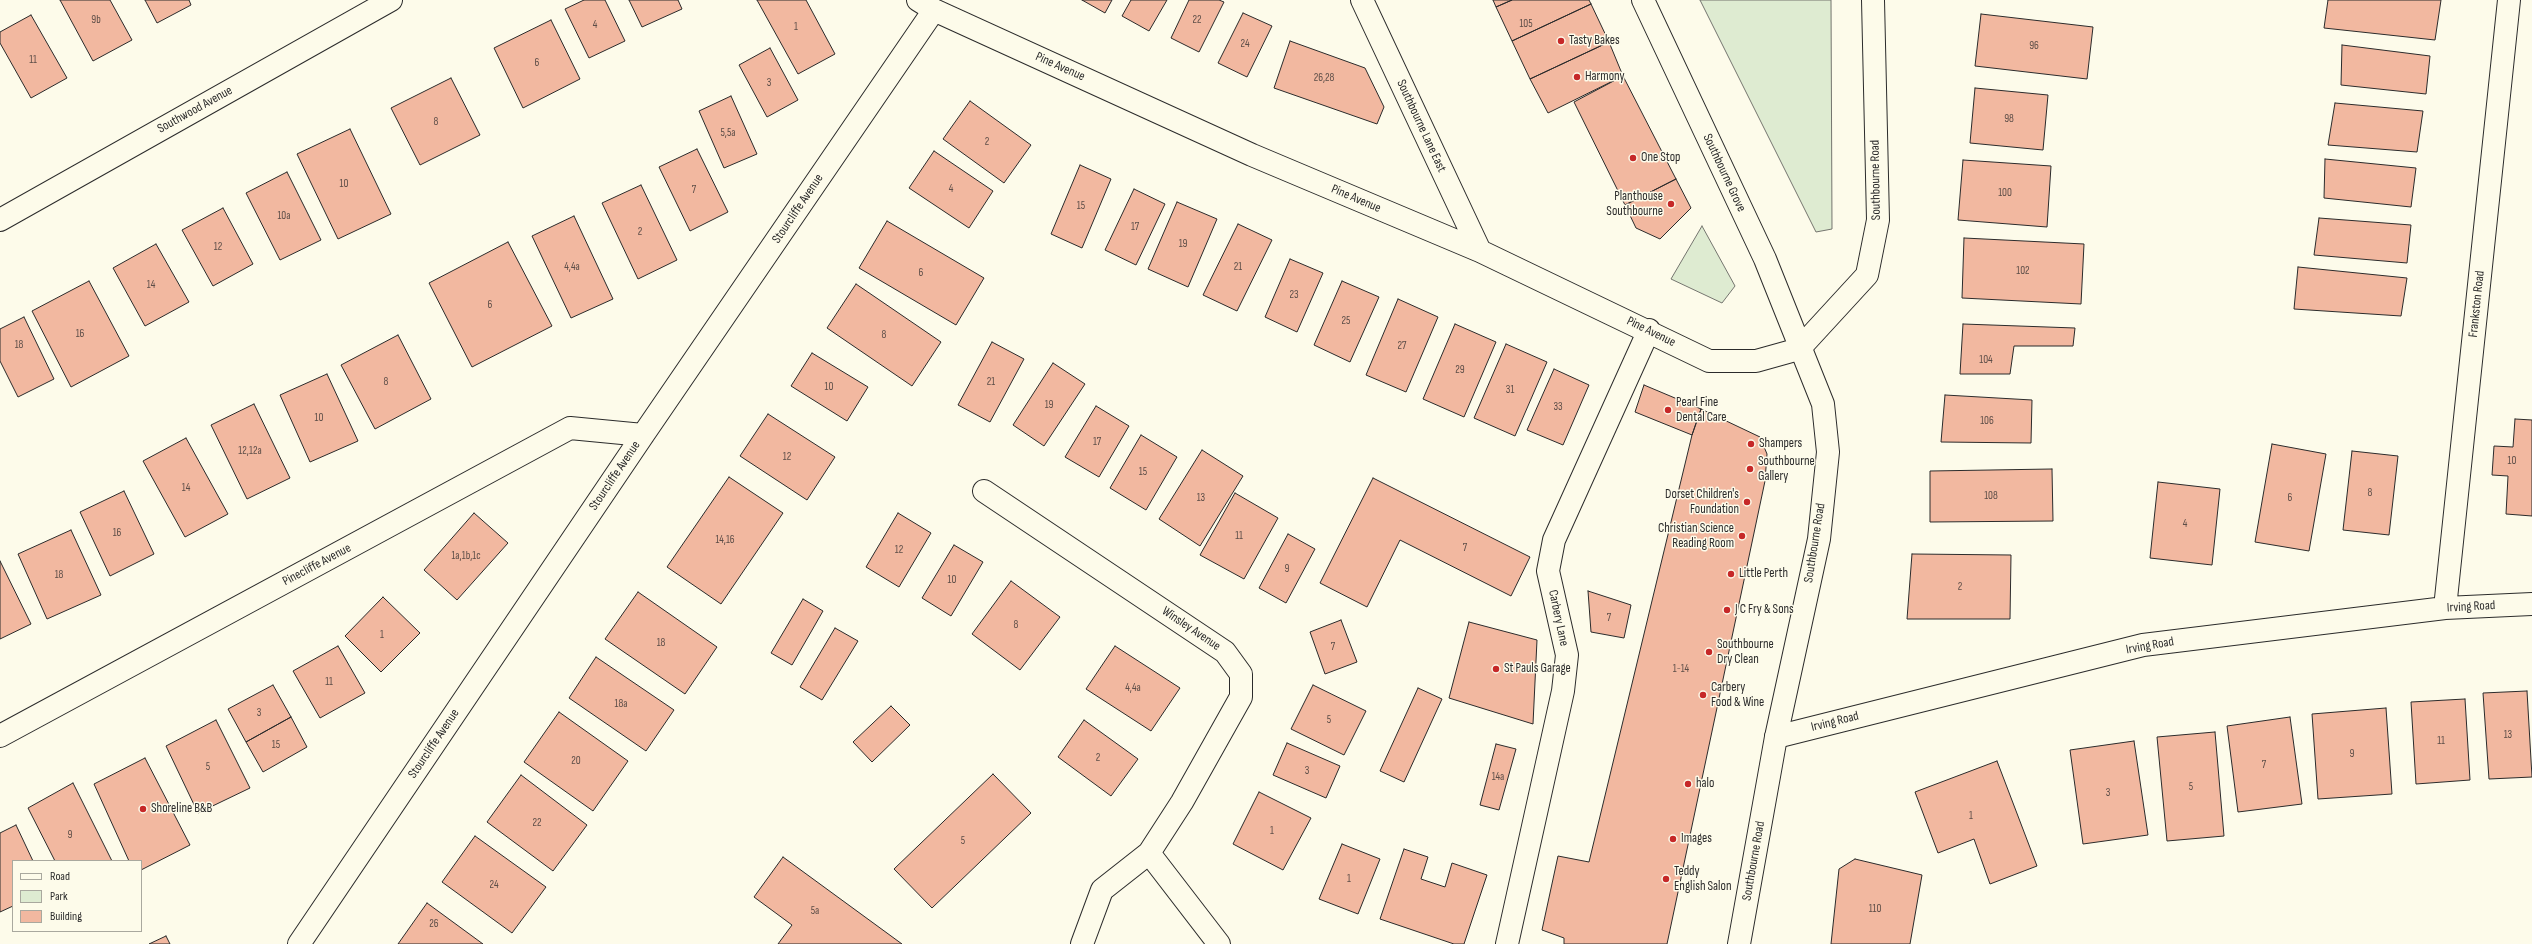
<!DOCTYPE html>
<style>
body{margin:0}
#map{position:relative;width:2532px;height:944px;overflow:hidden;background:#fdfbea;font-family:"Sofia Sans Condensed",sans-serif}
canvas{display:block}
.legend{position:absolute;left:12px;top:860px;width:130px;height:72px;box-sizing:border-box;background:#fdfbea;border:1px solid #a9a89e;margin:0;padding:5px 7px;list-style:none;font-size:12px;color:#2b2b2b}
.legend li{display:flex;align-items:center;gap:8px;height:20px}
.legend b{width:20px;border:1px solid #a9a89e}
</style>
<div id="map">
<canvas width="2532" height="944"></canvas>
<ul class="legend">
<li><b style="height:5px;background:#fdfbea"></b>Road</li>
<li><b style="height:11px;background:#deebd1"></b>Park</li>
<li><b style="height:11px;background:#f2b8a0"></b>Building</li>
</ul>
</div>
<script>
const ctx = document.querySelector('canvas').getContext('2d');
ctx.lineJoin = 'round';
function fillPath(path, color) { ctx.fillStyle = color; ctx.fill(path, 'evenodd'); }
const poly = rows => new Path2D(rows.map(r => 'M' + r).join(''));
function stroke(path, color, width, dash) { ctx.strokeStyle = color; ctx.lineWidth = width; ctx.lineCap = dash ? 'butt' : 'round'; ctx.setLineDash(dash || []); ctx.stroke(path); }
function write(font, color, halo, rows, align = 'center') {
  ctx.font = font + ' "Sofia Sans Condensed",sans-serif'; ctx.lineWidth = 3; ctx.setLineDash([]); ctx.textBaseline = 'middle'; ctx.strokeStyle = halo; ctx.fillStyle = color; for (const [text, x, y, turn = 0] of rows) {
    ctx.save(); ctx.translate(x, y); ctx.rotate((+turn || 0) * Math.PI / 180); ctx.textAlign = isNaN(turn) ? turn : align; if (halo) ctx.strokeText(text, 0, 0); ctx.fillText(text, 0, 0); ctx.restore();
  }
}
const green = poly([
 [1700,0,1831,0,1832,229,1816,232,1700,0],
 [1702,226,1735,286,1722,303,1671,279,1702,226]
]);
fillPath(green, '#deebd1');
stroke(green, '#74746e', 1);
const building = poly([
 [60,0,110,0,132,40,93,61,60,0],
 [145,0,189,0,191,5,157,23,145,0],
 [584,0,605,0,625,41,589,58,565,9,584,0],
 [629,0,678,0,682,9,642,27,629,0],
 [757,0,806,0,835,54,798,74,757,0],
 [1082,0,1112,0,1105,13,1082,0],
 [1131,0,1167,0,1149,31,1122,16,1131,0],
 [1189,0,1219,0,1224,2,1199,52,1171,38,1189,0],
 [1493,0,1512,0,1496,7,1493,0],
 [1512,0,1589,0,1591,4,1512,41,1496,7,1512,0],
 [2328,0,2441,0,2435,40,2324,28,2328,0],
 [1591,4,1609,42,1530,79,1512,41,1591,4],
 [1243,13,1272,26,1247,77,1218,63,1243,13],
 [1981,14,2093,27,2087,79,1975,66,1981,14],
 [31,15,67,78,31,98,0,43,0,32,31,15],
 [551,20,580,79,523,108,494,48,551,20],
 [1290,41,1365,68,1384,107,1377,124,1274,88,1290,41],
 [1609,42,1623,76,1548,113,1530,79,1609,42],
 [2342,45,2430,56,2426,94,2341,85,2342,45],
 [770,48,798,100,767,117,739,65,770,48],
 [1623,76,1676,179,1625,205,1574,102,1623,76],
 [451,78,480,135,420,165,391,108,451,78],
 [1975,88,2048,95,2043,150,1970,143,1975,88],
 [731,96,757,154,724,168,699,111,731,96],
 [970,101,1031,145,1004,183,943,139,970,101],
 [2335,103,2423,111,2417,152,2328,145,2335,103],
 [350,129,391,214,338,239,297,154,350,129],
 [697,149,728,212,690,231,659,167,697,149],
 [934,151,993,191,969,228,909,188,934,151],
 [2325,159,2416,168,2411,207,2324,198,2325,159],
 [1963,160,2051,166,2047,227,1958,220,1963,160],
 [1080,165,1111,179,1082,248,1051,234,1080,165],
 [287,172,321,240,280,260,246,193,287,172],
 [1676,179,1691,208,1660,239,1636,228,1625,205,1676,179],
 [641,185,677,260,638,279,602,203,641,185],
 [1134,189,1165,204,1136,265,1105,250,1134,189],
 [1177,202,1217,219,1188,287,1148,269,1177,202],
 [223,208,253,264,213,286,182,230,223,208],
 [574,216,613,299,571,318,532,236,574,216],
 [2319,218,2411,225,2407,263,2314,255,2319,218],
 [887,221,984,278,956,325,859,268,887,221],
 [1238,224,1272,240,1237,311,1203,295,1238,224],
 [1964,238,2084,244,2081,304,1962,298,1964,238],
 [508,242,552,326,472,367,429,283,508,242],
 [156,244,189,302,145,326,113,268,156,244],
 [1290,259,1323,273,1297,332,1265,317,1290,259],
 [2298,267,2407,278,2401,316,2294,309,2298,267],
 [89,281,129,356,71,387,32,311,89,281],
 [1342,281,1379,297,1350,362,1314,345,1342,281],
 [856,284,941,342,912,386,827,328,856,284],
 [1398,299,1438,317,1406,392,1366,375,1398,299],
 [24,317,54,379,18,397,0,361,0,329,24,317],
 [1455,324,1496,342,1464,417,1423,399,1455,324],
 [1963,324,2075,328,2073,346,2014,346,2010,374,1960,374,1963,324],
 [398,335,431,399,375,429,341,365,398,335],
 [992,342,1024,359,990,422,958,405,992,342],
 [1506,344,1547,362,1515,436,1474,418,1506,344],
 [812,353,868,387,847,421,791,386,812,353],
 [1053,363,1085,384,1044,446,1013,425,1053,363],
 [1554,369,1589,385,1563,445,1527,430,1554,369],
 [327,374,358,441,310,462,280,395,327,374],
 [1644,385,1701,409,1692,435,1635,412,1644,385],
 [1945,395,2032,400,2031,443,1941,442,1945,395],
 [254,404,290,478,247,499,211,425,254,404],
 [1096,406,1129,426,1099,477,1065,457,1096,406],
 [1701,409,1760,437,1767,454,1765,481,1667,944,1564,944,1564,938,1542,930,1558,856,1589,862,1692,435,1701,409],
 [768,414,835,457,807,500,740,456,768,414],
 [2515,419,2532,420,2532,516,2506,514,2508,476,2492,475,2494,446,2513,447,2515,419],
 [1141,435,1177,457,1146,510,1110,488,1141,435],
 [186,438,228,514,185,537,143,461,186,438],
 [2272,444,2326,454,2309,551,2255,542,2272,444],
 [1202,450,1243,476,1200,546,1159,519,1202,450],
 [2352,451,2398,456,2389,535,2343,530,2352,451],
 [2052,469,2053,521,1930,522,1930,471,2052,469],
 [729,477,783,513,721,604,667,567,729,477],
 [1373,478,1530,557,1511,596,1400,540,1367,607,1320,583,1373,478],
 [2158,482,2220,489,2212,565,2150,558,2158,482],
 [124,491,154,554,110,576,80,512,124,491],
 [1235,493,1278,518,1244,579,1200,555,1235,493],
 [474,513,508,543,457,600,424,570,474,513],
 [898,513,931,533,899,587,866,567,898,513],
 [71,530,101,595,47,619,18,554,71,530],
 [1288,534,1315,549,1286,603,1259,588,1288,534],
 [954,545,983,562,951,616,922,598,954,545],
 [1912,554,2011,555,2010,619,1907,619,1912,554],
 [0,561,31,624,0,639,0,561],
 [1011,581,1060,617,1020,670,972,634,1011,581],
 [1588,591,1631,605,1624,638,1591,632,1588,591],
 [638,592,717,647,685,694,605,639,638,592],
 [383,597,420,633,381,672,345,636,383,597],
 [803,599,823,611,792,665,771,653,803,599],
 [1341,620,1357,662,1325,674,1310,632,1341,620],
 [1469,622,1537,640,1533,724,1449,698,1469,622],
 [835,628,858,641,822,700,800,687,835,628],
 [338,646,365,693,320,718,293,671,338,646],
 [1115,646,1180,688,1151,731,1086,689,1115,646],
 [596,657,674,710,646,751,569,698,596,657],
 [273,685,291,717,246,742,228,709,273,685],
 [1313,685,1366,711,1344,755,1291,729,1313,685],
 [1418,688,1442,699,1404,782,1380,771,1418,688],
 [2527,691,2532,777,2489,779,2483,693,2527,691],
 [2465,699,2470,780,2416,784,2411,702,2465,699],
 [891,706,910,725,872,762,853,742,891,706],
 [2386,708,2392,794,2318,799,2312,714,2386,708],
 [559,712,628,761,593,811,524,762,559,712],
 [291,717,307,747,263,772,246,742,291,717],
 [2290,717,2302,804,2238,812,2227,726,2290,717],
 [216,720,250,788,198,813,166,746,216,720],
 [1084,720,1138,759,1111,796,1058,757,1084,720],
 [2215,732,2224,836,2167,841,2157,737,2215,732],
 [2134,741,2148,835,2083,844,2070,750,2134,741],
 [1287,743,1340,766,1326,798,1273,775,1287,743],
 [1496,744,1516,749,1499,810,1480,805,1496,744],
 [145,758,190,845,141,870,141,861,129,861,94,784,145,758],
 [1997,761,2037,866,1990,884,1974,839,1938,853,1915,792,1997,761],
 [993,774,1031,813,932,908,894,869,993,774],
 [521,775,587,825,553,871,487,822,521,775],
 [73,783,112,861,55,861,28,808,73,783],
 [1259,792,1311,818,1283,870,1233,844,1259,792],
 [16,825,33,861,13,861,13,906,0,912,0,833,16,825],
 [475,836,546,887,512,933,442,882,475,836],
 [1342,844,1380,859,1358,914,1319,899,1342,844],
 [1404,849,1428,857,1421,879,1445,887,1452,863,1487,875,1464,944,1454,944,1380,919,1404,849],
 [783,857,902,944,778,944,792,925,754,897,783,857],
 [1855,859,1922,875,1910,944,1831,944,1839,869,1855,859],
 [427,903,483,944,398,944,427,903],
 [166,936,170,944,149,944,166,936]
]);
fillPath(building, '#f2b8a0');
stroke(building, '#2b2b2b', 1);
const minor = poly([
 [918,0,934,10,1252,155,1480,251,1709,361,1756,361,1799,349,1867,275,1878,220,1873,0],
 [1362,0,1480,251],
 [0,220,391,0],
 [984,491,1225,652,1241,674,1241,697,1182,802,1149,853,1102,890,1082,944],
 [2445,608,2509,0],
 [0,736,570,428,643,435],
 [1776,737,2143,645,2445,608,2532,604],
 [1149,853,1219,944],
 [299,944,643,435,934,10],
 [1507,944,1563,691,1567,655,1548,571,1554,540,1649,330]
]);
const major = poly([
 [1643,0,1765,259,1823,404,1828,452,1819,539,1776,737,1739,944]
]);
stroke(minor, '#2b2b2b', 24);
stroke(major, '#2b2b2b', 24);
stroke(minor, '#fdfbea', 22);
stroke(major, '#fdfbea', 22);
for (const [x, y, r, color] of [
 [1561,41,4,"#c62828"],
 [1577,77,4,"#c62828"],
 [1633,158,4,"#c62828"],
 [1671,204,4,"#c62828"],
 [1668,410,4,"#c62828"],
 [1751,444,4,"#c62828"],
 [1750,469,4,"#c62828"],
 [1747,502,4,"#c62828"],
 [1742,536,4,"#c62828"],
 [1731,574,4,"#c62828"],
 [1727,610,4,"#c62828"],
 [1709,652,4,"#c62828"],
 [1496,669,4,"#c62828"],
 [1703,695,4,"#c62828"],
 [1688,784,4,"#c62828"],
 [143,809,4,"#c62828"],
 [1673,839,4,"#c62828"],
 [1666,879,4,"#c62828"]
]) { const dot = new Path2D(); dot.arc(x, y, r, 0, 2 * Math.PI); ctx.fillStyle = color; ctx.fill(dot); stroke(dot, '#fdfbea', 1.5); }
write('11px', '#5d4e48', null, [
 ["9b",96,20],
 ["22",1197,20],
 ["105",1526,24],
 ["4",595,25],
 ["1",796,27],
 ["24",1245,44],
 ["96",2034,46],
 ["11",33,60],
 ["6",537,63],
 ["26,28",1324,78],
 ["3",769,83],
 ["98",2009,119],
 ["8",436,122],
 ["5,5a",728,133],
 ["2",987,142],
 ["10",344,184],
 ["4",951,189],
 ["7",694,190],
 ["100",2005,193],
 ["15",1081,206],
 ["10a",284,216],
 ["17",1135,227],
 ["2",640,232],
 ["19",1183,244],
 ["12",218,247],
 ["4,4a",572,267],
 ["21",1238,267],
 ["102",2023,271],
 ["6",921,273],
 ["14",151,285],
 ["23",1294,295],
 ["6",490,305],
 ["25",1346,321],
 ["16",80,334],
 ["8",884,335],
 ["18",19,345],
 ["27",1402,346],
 ["104",1986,360],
 ["29",1460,370],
 ["8",386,382],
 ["21",991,382],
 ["10",829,387],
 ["31",1510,390],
 ["19",1049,405],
 ["33",1558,407],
 ["10",319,418],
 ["106",1987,421],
 ["17",1097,442],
 ["12,12a",250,451],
 ["12",787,457],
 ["10",2512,461],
 ["15",1143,472],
 ["14",186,488],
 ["8",2370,493],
 ["108",1991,496],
 ["13",1201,498],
 ["6",2290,498],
 ["4",2185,524],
 ["16",117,533],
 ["11",1239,536],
 ["14,16",725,540],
 ["7",1465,548],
 ["12",899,550],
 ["1a,1b,1c",466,556],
 ["9",1287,569],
 ["18",59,575],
 ["10",952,580],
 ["2",1960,587],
 ["7",1609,618],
 ["8",1016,625],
 ["1",382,635],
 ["18",661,643],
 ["7",1333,647],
 ["1-14",1681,669],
 ["11",329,682],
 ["4,4a",1133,688],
 ["18a",621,704],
 ["3",259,713],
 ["5",1329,720],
 ["13",2508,735],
 ["11",2441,741],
 ["15",276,745],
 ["9",2352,754],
 ["2",1098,758],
 ["20",576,761],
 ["7",2264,765],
 ["5",208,767],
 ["3",1307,771],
 ["14a",1498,777],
 ["5",2191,787],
 ["3",2108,793],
 ["1",1971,816],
 ["22",537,823],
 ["1",1272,831],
 ["9",70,835],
 ["5",963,841],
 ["1",1349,879],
 ["24",494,885],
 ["110",1875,909],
 ["5a",815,911],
 ["26",434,924]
]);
write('13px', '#2b2b2b', '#fdfbea', [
 ["Tasty Bakes",1569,41],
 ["Harmony",1585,77],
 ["One Stop",1641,158],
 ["Planthouse",1663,197,"right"],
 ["Southbourne",1663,212,"right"],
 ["Pearl Fine",1676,403],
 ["Dental Care",1676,418],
 ["Shampers",1759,444],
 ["Southbourne",1758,462],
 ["Gallery",1758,477],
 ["Dorset Children's",1739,495,"right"],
 ["Foundation",1739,510,"right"],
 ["Christian Science",1734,529,"right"],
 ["Reading Room",1734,544,"right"],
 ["Little Perth",1739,574],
 ["J C Fry & Sons",1735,610],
 ["Southbourne",1717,645],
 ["Dry Clean",1717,660],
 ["St Pauls Garage",1504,669],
 ["Carbery",1711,688],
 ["Food & Wine",1711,703],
 ["halo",1696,784],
 ["Shoreline B&B",151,809],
 ["Images",1681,839],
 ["Teddy",1674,872],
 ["English Salon",1674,887]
], 'left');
write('13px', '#2b2b2b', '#fdfbea', [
 ["Pine Avenue",1060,67,24],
 ["Southwood Avenue",195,110,-29],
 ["Southbourne Lane East",1421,126,65],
 ["Southbourne Grove",1724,173,65],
 ["Southbourne Road",1876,180,-91],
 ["Pine Avenue",1356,199,23],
 ["Stourcliffe Avenue",798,209,-56],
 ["Frankston Road",2477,304,-84],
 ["Pine Avenue",1651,332,26],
 ["Stourcliffe Avenue",615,476,-56],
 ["Southbourne Road",1815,543,-81],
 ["Pinecliffe Avenue",317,565,-28],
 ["Irving Road",2471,607,-3],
 ["Carbery Lane",1558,618,78],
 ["Winsley Avenue",1191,629,34],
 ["Irving Road",2150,646,-10],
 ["Irving Road",1835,722,-14],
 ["Stourcliffe Avenue",434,744,-56],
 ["Southbourne Road",1754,861,-80]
]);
</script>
